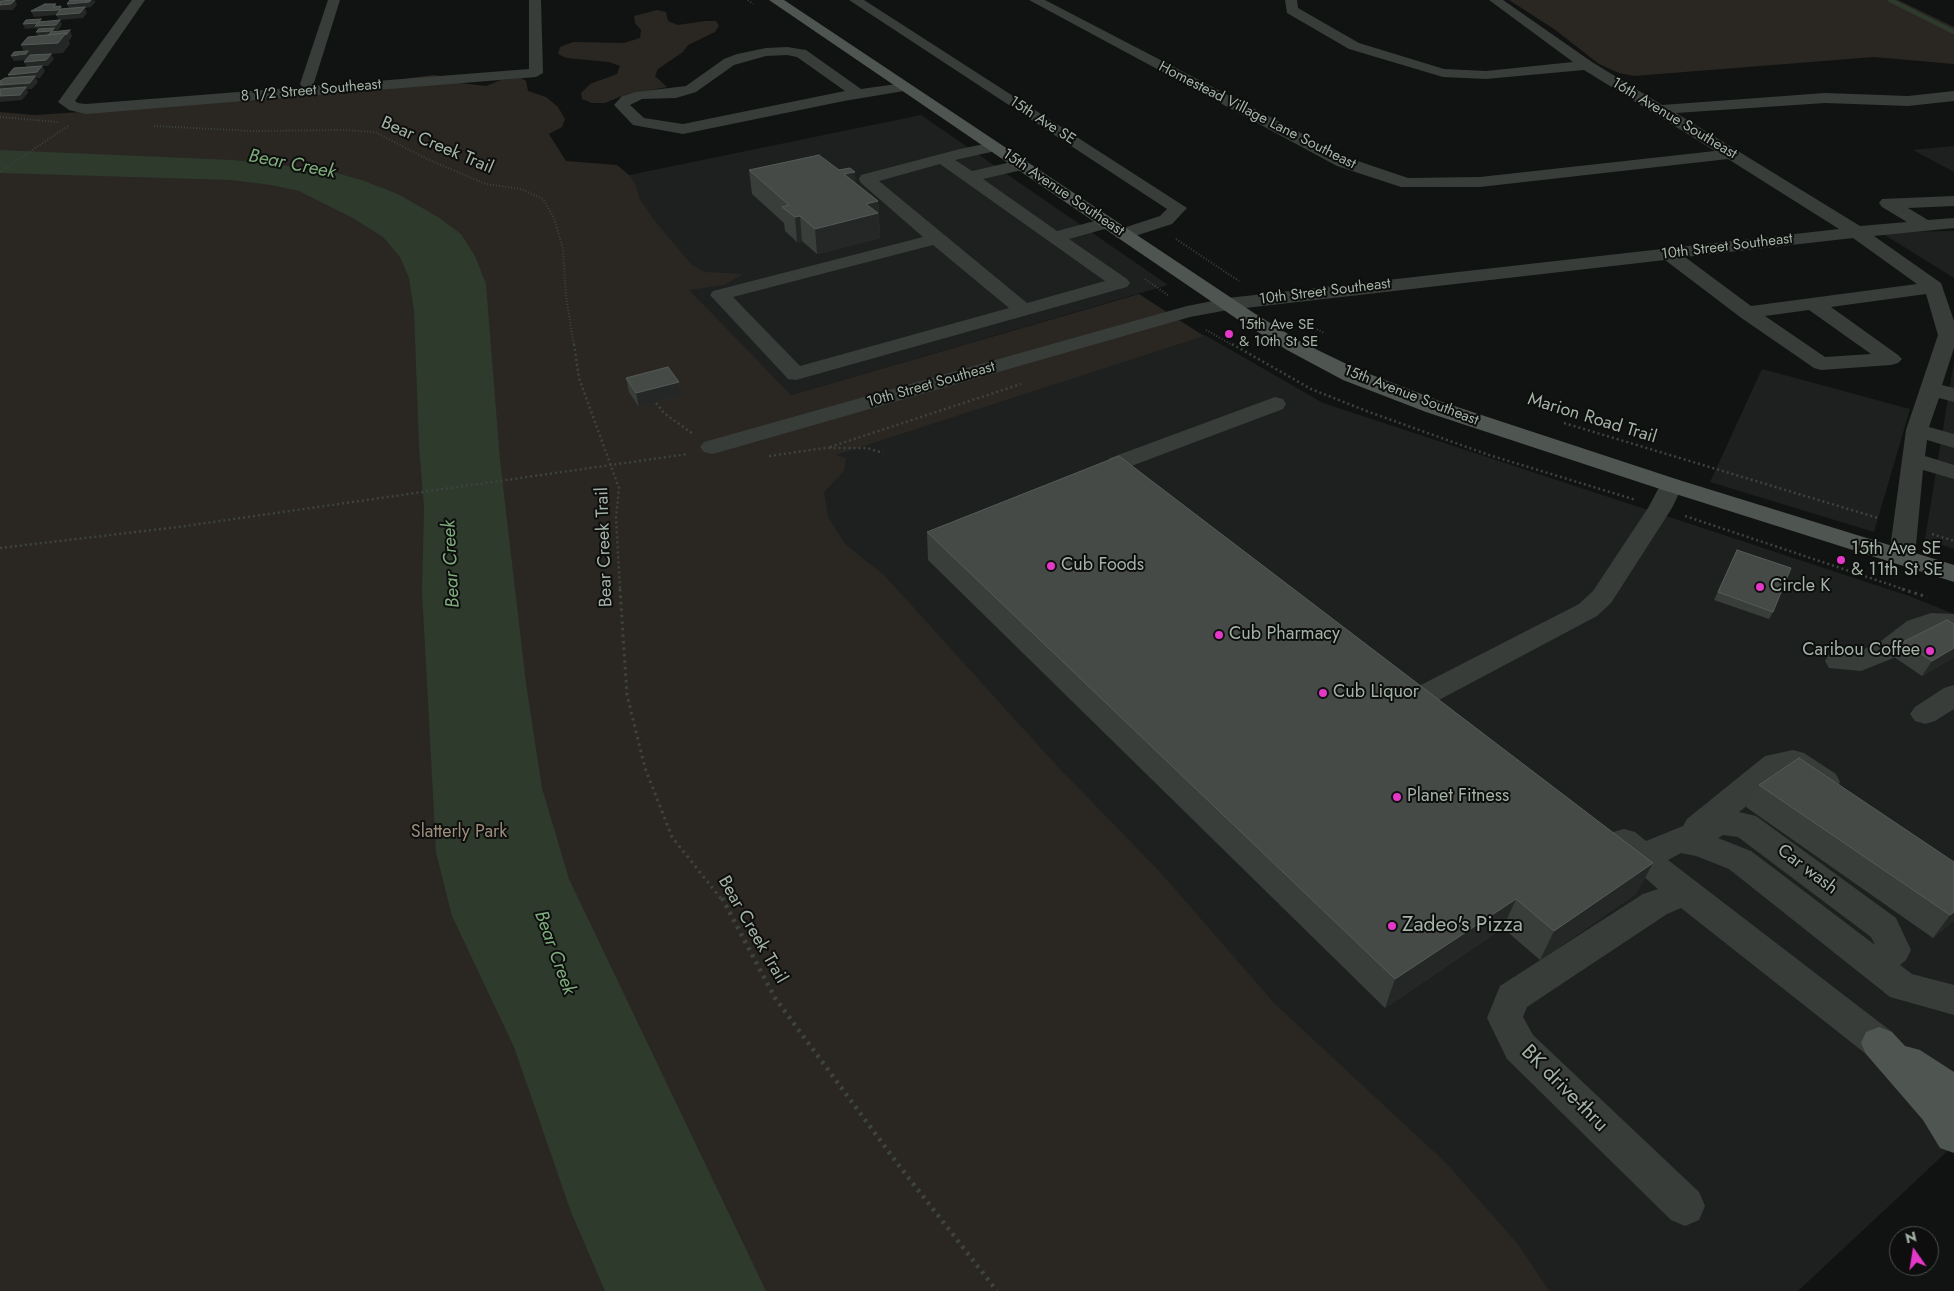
<!DOCTYPE html>
<style>
body{margin:0}
#map{position:relative;width:1954px;height:1291px;overflow:hidden;background:#111312;font-family:Jost,sans-serif}
canvas{display:block}
.north{position:absolute;left:1889px;top:1226px;width:50px;height:50px;box-sizing:border-box;background:#0d0e0d;border:1px solid #49504b;border-radius:50%;rotate:347deg;font-size:14px;font-weight:700;line-height:20px;text-align:center;color:#a4b3a7}
.north::after{content:'';display:block;margin:auto;width:18px;height:22px;background:#e538c8;clip-path:polygon(50% 0,100% 100%,50% 72%,0 100%)}
</style>
<div id="map">
<canvas width="1954" height="1291"></canvas>
<div class="north">N</div>
</div>
<script>
const ctx = document.querySelector('canvas').getContext('2d');
ctx.lineJoin = 'round';
function fillPath(path, color) { ctx.fillStyle = color; ctx.fill(path, 'evenodd'); }
const poly = rows => new Path2D(rows.map(r => 'M' + r).join(''));
function stroke(path, color, width, dash) { ctx.strokeStyle = color; ctx.lineWidth = width; ctx.lineCap = dash ? 'butt' : 'round'; ctx.setLineDash(dash || []); ctx.stroke(path); }
function write(font, color, halo, rows, align = 'center') {
  ctx.font = font + ' Jost,sans-serif'; ctx.lineWidth = 4; ctx.setLineDash([]); ctx.textBaseline = 'middle'; ctx.strokeStyle = halo; ctx.fillStyle = color; for (const [text, x, y, turn = 0] of rows) {
    ctx.save(); ctx.translate(x, y); ctx.rotate((+turn || 0) * Math.PI / 180); ctx.textAlign = isNaN(turn) ? turn : align; if (halo) ctx.strokeText(text, 0, 0); ctx.fillText(text, 0, 0); ctx.restore();
  }
}
fillPath(poly([
 [921,115,1168,285,791,395,581,185],
 [1954,146,1954,172,1913,150],
 [1954,231,1954,278,1880,232],
 [1205,335,1323,403,1909,596,1954,614,1954,1145,1798,1291,1474,1291,755,480],
 [1954,362,1954,549,1925,539],
 [1762,369,1910,409,1874,532,1710,482]
]), '#1e201f');
fillPath(poly([
 [1509,0,1898,0,1954,27,1954,64,1874,57,1634,76,1619,73,1599,64,1554,29],
 [657,10,666,12,668,21,678,25,705,21,716,21,719,26,715,32,688,45,683,52,658,69,655,76,667,87,624,95,605,103,592,103,582,99,581,93,590,84,617,74,620,66,609,62,566,58,558,54,560,47,573,42,624,43,640,38,641,30,635,23,634,16],
 [434,75,446,77,460,83,486,86,501,80,521,78,526,81,528,91,546,97,558,107,565,119,562,127,549,134,566,161,617,165,629,175,636,185,639,198,654,220,691,264,705,272,743,274,725,285,689,290,791,395,1139,294,1204,336,836,455,846,458,844,471,824,492,828,517,846,545,884,575,1057,766,1160,872,1274,1003,1447,1164,1518,1244,1549,1291,0,1291,0,112,35,115,172,106,403,81,409,78]
]), '#2a2622');
fillPath(poly([
 [0,150,233,160,325,170,362,180,398,194,438,217,461,234,475,256,486,284,500,460,526,683,542,788,569,879,766,1291,605,1291,571,1212,514,1047,452,916,436,852,422,591,424,508,419,446,414,311,409,278,400,257,383,237,353,218,299,191,271,185,231,180,0,173]
]), '#2d3a2c');
stroke(poly([
 [1890,0,1954,32]
]), '#2d3a2c', 4.5);
stroke(poly([
 [748,0,753,4],
 [0,117,58,122],
 [154,126,251,131,346,130,375,132,429,160,486,184,521,189,543,199,554,218,563,249,566,296,574,346],
 [0,172,68,126],
 [1176,239,1239,281],
 [1145,279,1169,296],
 [1301,321,1324,333],
 [1206,330,1234,346]
]), '#3d433e', 2, [1, 2]);
stroke(poly([
 [574,344,579,378,619,488,616,518,620,590],
 [1232,344,1311,389,1369,412,1489,455,1636,500],
 [656,403,664,413,693,434],
 [1564,423,1878,518],
 [830,447,1021,384],
 [769,456,825,448,867,448,883,453],
 [1685,516,1906,590],
 [1932,534,1954,541],
 [0,548,178,527,688,454]
]), '#3d433e', 2.5, [2, 3]);
stroke(poly([
 [620,589,627,695,645,768,672,837,722,900],
 [1902,589,1927,597]
]), '#3d433e', 3, [2.5, 4]);
stroke(poly([
 [722,898,775,998,897,1163,997,1291]
]), '#3d433e', 4.5, [3, 5]);
fillPath(poly([
 [132,0,145,0,75,101,78,103,86,104,302,87,300,84,328,0,340,0,313,86,529,69,529,0,541,0,543,73,536,77,86,114,69,110,58,102,132,0],
 [849,0,864,0,1187,208,1172,224,1129,238,1117,238,1114,234,1117,230,1160,216,1167,209,849,0],
 [1029,0,1045,0,1349,158,1408,178,1480,177,1715,151,1584,70,1486,79,1443,77,1349,49,1287,13,1285,0,1297,0,1298,8,1359,43,1444,69,1486,71,1573,62,1489,0,1503,0,1592,62,1662,105,1825,93,1908,96,1954,91,1954,101,1908,106,1825,103,1676,113,1860,226,1907,222,1882,207,1879,203,1882,199,1954,196,1954,206,1908,208,1928,220,1954,218,1954,228,1874,236,1941,283,1954,321,1954,348,1942,385,1954,388,1954,402,1939,398,1929,427,1954,434,1954,448,1927,440,1925,456,1954,465,1954,479,1923,470,1915,556,1911,562,1902,564,1893,562,1889,556,1906,430,1938,335,1926,294,1831,307,1898,355,1902,359,1898,363,1891,365,1821,370,1814,368,1740,317,1665,260,1228,310,1190,317,720,452,712,454,704,452,700,447,704,442,1187,306,1228,298,1839,229,1728,159,1480,187,1401,187,1337,166,1029,0],
 [1853,238,1917,284,1751,306,1685,257,1853,238],
 [1809,310,1871,354,1825,357,1765,316,1809,310],
 [787,47,806,50,861,89,904,83,911,87,904,91,844,101,683,134,633,125,614,105,622,96,636,92,686,86,724,59,737,54,766,48,787,47],
 [787,55,797,57,845,91,683,124,644,118,630,105,642,99,676,98,696,92,734,65,766,56,787,55],
 [994,142,1000,144,1002,147,1000,150,955,160,972,171,1020,160,1026,161,1028,165,1026,169,983,179,1057,231,1106,218,1112,219,1115,223,1112,227,1069,239,1127,279,1130,283,1127,287,796,380,788,379,710,295,713,291,923,237,861,183,859,179,861,175,960,149,994,142],
 [940,164,1105,281,1027,303,879,181,940,164],
 [933,245,1009,308,800,366,733,297,933,245],
 [1275,397,1283,399,1286,404,1283,409,1126,468,1118,470,1110,468,1106,463,1110,458,1275,397],
 [1671,478,1679,480,1683,485,1672,508,1611,603,1597,616,1437,701,1427,704,1417,701,1413,694,1417,687,1579,604,1593,591,1648,508,1663,480,1671,478],
 [1931,613,1954,614,1954,632,1933,631,1927,633,1901,655,1861,671,1829,668,1825,661,1829,654,1839,652,1858,652,1881,641,1907,621,1931,613],
 [1954,685,1954,709,1935,721,1925,724,1915,721,1910,714,1915,707,1944,688,1954,685],
 [1793,750,1804,753,1836,774,1840,782,1836,790,1825,793,1814,790,1788,773,1785,774,1774,783,1778,785,1782,793,1778,801,1767,805,1754,800,1739,812,1756,816,1896,918,1911,950,1906,960,1900,965,1912,974,1954,985,1954,1015,1890,997,1729,869,1696,856,1681,853,1668,860,1892,1032,1897,1043,1892,1054,1879,1059,1866,1054,1681,908,1667,914,1527,1007,1523,1017,1533,1035,1699,1192,1705,1206,1699,1220,1685,1226,1671,1220,1507,1059,1487,1018,1500,986,1643,894,1658,889,1613,850,1608,841,1613,832,1624,829,1635,832,1646,841,1683,826,1687,819,1765,756,1793,750],
 [1723,835,1738,837,1871,937,1875,945,1751,851,1718,838,1723,835]
]), '#383d39');
fillPath(poly([
 [769,0,784,0,1254,313,1301,342,1359,370,1442,402,1679,480,1954,565,1954,582,1663,490,1426,412,1343,380,1287,350,1240,321,769,0],
 [1879,1027,1892,1032,1905,1046,1920,1050,1954,1072,1954,1153,1940,1148,1923,1120,1866,1054,1861,1043,1866,1032,1879,1027]
]), '#4f5651');
fillPath(poly([
 [749,170,856,184,878,201,880,238,817,254,802,241,797,242,785,231,784,223,752,194],
 [626,378,679,382,681,396,639,407,629,392],
 [927,532,1637,893,1540,960,1503,928,1385,1008,928,560],
 [1737,550,1773,612,1769,619,1714,600],
 [1954,624,1954,657,1922,676,1894,657,1903,642],
 [1759,785,1954,862,1954,920,1933,938,1746,807]
]), '#393e3b');
fillPath(poly([
 [15,0,17,5,13,10,0,10,0,5],
 [91,0,96,1,91,7,85,8,87,13,83,18,59,20,56,15,34,17,31,11,53,7,56,4,58,9,61,6,64,12,69,9,67,4],
 [41,19,43,24,60,20,62,25,58,30,55,30,56,34,39,38,36,32,38,32,36,28,25,29,23,24],
 [70,30,72,36,69,41,70,44,63,53,51,54,54,59,48,66,42,66,45,71,40,78,36,78,38,82,32,89,27,89,28,93,22,100,0,102,0,93,2,91,1,89,0,89,0,83,11,80,8,75,27,67,24,62,28,60,14,61,11,56,25,55,21,45,66,33],
 [855,172,857,195,844,174],
 [878,201,880,238,817,254,815,229,866,204],
 [800,216,802,241,797,242,795,217],
 [679,382,681,396,639,407,636,393],
 [1954,648,1954,657,1922,676,1932,661],
 [1653,863,1637,893,1540,960,1554,931],
 [1516,899,1503,928,1385,1008,1395,979],
 [1954,912,1954,920,1933,938,1950,915]
]), '#242726');
const building = poly([
 [15,0,11,4,0,5,0,1,15,0],
 [70,0,91,0,89,2,67,4,70,0],
 [45,4,56,4,53,7,61,6,59,10,31,11,45,4],
 [85,7,80,13,56,15,61,9,85,7],
 [41,19,38,23,23,24,26,20,41,19],
 [60,20,56,25,35,26,39,22,60,20],
 [54,28,52,31,36,32,39,29,54,28],
 [70,30,66,35,66,33,48,35,51,32,70,30],
 [66,33,58,43,21,45,28,37,66,33],
 [28,51,26,54,11,56,14,52,28,51],
 [51,54,46,60,24,62,30,55,51,54],
 [42,66,37,72,8,75,14,68,42,66],
 [35,76,30,83,0,85,2,83,0,83,0,81,5,78,35,76],
 [26,87,20,95,0,96,1,93,0,93,0,89,26,87],
 [819,155,839,170,850,168,855,172,844,174,878,201,866,204,878,213,815,229,800,216,795,217,782,207,789,205,749,170,819,155],
 [668,367,679,382,636,393,626,378,668,367],
 [1119,456,1653,863,1554,931,1516,899,1395,979,927,532,1119,456],
 [1737,550,1791,568,1773,612,1718,592,1737,550],
 [1947,620,1954,624,1954,648,1932,661,1903,642,1947,620],
 [1799,758,1954,862,1954,912,1950,915,1759,785,1799,758]
]);
fillPath(building, '#454a47');
stroke(building, '#545b56', 1);
for (const [x, y, r, color] of [
 [1229,334,5,"#e538c8"],
 [1841,560,5,"#e538c8"],
 [1051,566,5,"#e538c8"],
 [1760,587,5,"#e538c8"],
 [1219,635,5,"#e538c8"],
 [1930,651,5,"#e538c8"],
 [1323,693,5,"#e538c8"],
 [1397,797,5,"#e538c8"],
 [1392,926,5,"#e538c8"]
]) { const dot = new Path2D(); dot.arc(x, y, r, 0, 2 * Math.PI); ctx.fillStyle = color; ctx.fill(dot); stroke(dot, '#0d0e0d', 2); }
write('15px', '#a4b3a7', '#0d0e0d', [
 ["8 1/2 Street Southeast",311,91,-5],
 ["Homestead Village Lane Southeast",1257,116,27],
 ["16th Avenue Southeast",1674,119,31],
 ["15th Ave SE",1042,121,33],
 ["15th Avenue Southeast",1063,193,34],
 ["10th Street Southeast",1727,247,-7],
 ["10th Street Southeast",1325,292,-7],
 ["10th Street Southeast",931,385,-16],
 ["15th Avenue Southeast",1411,396,21]
]);
write('15px', '#a4b3a7', '#0d0e0d', [
 ["15th Ave SE",1239,325],
 ["& 10th St SE",1239,342]
], 'left');
write('18px', '#a4b3a7', '#0d0e0d', [
 ["Bear Creek Trail",437,146,23],
 ["Marion Road Trail",1592,419,17],
 ["Bear Creek Trail",605,547,-92],
 ["Car wash",1807,870,37],
 ["Bear Creek Trail",752,930,60]
]);
write('18px', '#a4b3a7', '#0d0e0d', [
 ["15th Ave SE",1851,550],
 ["& 11th St SE",1851,571],
 ["Cub Foods",1061,566],
 ["Circle K",1770,587],
 ["Cub Pharmacy",1229,635],
 ["Caribou Coffee",1920,651,"right"],
 ["Cub Liquor",1333,693],
 ["Planet Fitness",1407,797]
], 'left');
write('18px', '#9d8e7c', '#0d0e0d', [
 ["Slatterly Park",459,833]
]);
write('italic 19px', '#7eac7c', '#0d0e0d', [
 ["Bear Creek",292,165,11],
 ["Bear Creek",452,564,-93],
 ["Bear Creek",554,953,70]
]);
write('21px', '#a4b3a7', '#0d0e0d', [
 ["Zadeo's Pizza",1402,926]
], 'left');
write('21px', '#a4b3a7', '#0d0e0d', [
 ["BK drive-thru",1564,1089,45]
]);
</script>
